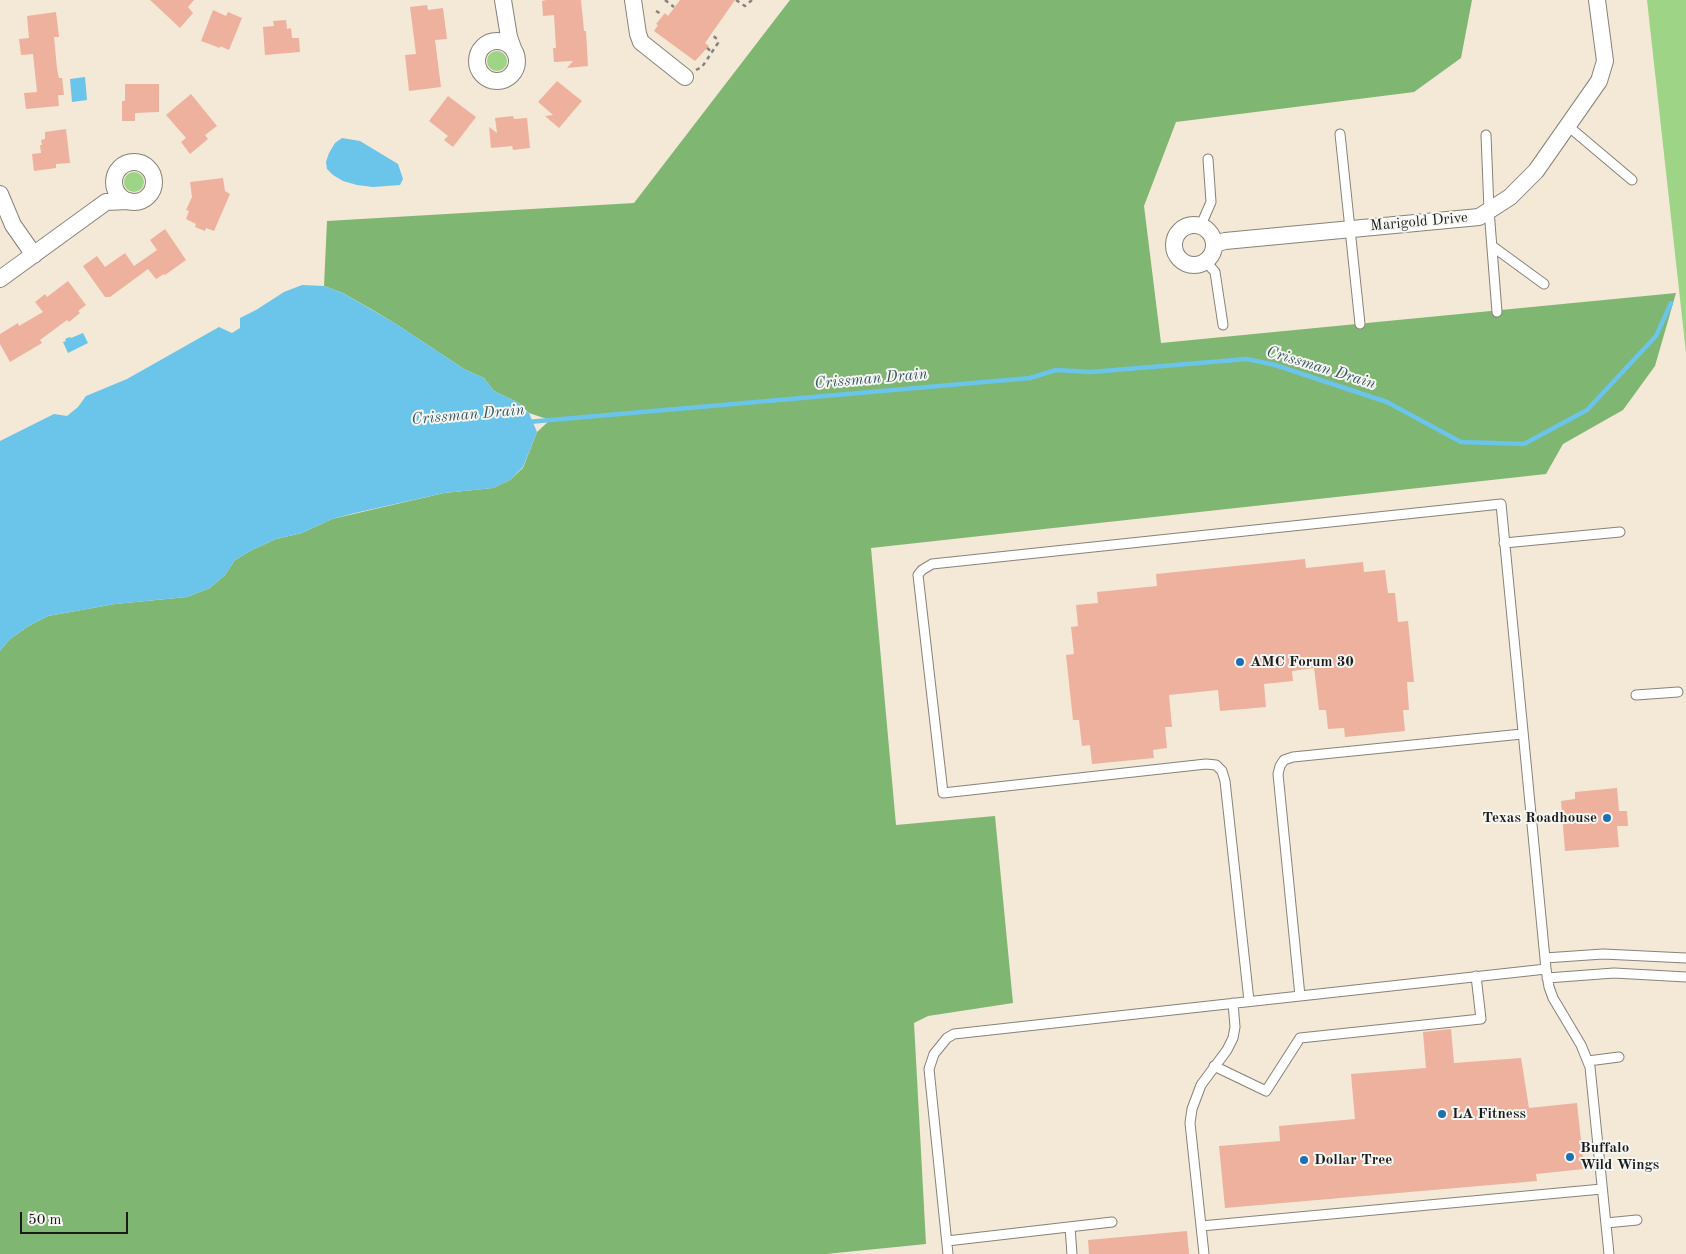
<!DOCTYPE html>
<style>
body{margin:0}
#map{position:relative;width:1686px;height:1254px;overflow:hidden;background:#f4e8d7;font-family:"Old Standard TT",serif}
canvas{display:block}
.scale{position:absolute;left:20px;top:1212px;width:108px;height:22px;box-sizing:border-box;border:2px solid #1c1c1c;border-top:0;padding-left:6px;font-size:15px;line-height:18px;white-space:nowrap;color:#1c1c1c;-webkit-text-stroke:4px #f6f6f2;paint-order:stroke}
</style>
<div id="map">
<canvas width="1686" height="1254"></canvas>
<div class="scale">50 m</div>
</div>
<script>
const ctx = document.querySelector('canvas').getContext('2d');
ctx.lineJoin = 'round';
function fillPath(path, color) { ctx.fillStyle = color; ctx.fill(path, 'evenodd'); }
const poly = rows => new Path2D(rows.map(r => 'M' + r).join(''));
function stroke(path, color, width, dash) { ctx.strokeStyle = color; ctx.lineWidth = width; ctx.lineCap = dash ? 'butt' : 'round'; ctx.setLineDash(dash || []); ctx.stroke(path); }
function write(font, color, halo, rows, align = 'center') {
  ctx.font = font + ' "Old Standard TT",serif'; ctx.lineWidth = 4; ctx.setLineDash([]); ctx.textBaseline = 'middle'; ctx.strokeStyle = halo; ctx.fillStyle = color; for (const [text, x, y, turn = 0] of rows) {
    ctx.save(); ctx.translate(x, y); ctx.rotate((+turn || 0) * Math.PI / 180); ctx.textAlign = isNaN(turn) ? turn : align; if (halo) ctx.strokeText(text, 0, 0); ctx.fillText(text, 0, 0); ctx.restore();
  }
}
fillPath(poly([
 [1647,0,1686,0,1686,353],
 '487 61a10 10 0 1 1 20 0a10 10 0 1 1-20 0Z',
 '124 182a10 10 0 1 1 20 0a10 10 0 1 1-20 0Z'
]), '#9ed485');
fillPath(poly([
 [790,0,1472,0,1461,58,1414,92,1176,122,1144,206,1161,343,1676,293,1655,366,1623,410,1563,444,1546,474,871,548,896,825,995,816,1013,1003,928,1016,914,1023,926,1244,826,1254,0,1254,0,651,9,640,27,627,48,616,115,604,187,597,210,588,225,575,235,560,252,550,276,539,302,533,332,519,444,493,493,488,510,480,523,468,537,432,550,420,529,413,519,403,494,391,484,378,464,369,396,324,371,309,343,293,324,286,327,221,634,203]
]), '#7eb672');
fillPath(poly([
 [85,77,87,100,72,102,70,79],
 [342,138,360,141,398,164,403,179,400,185,373,187,357,185,343,181,333,175,327,169,326,162,329,153,335,143],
 [302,285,324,286,343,293,396,324,464,369,484,378,494,391,519,403,529,413,537,432,523,467,510,480,493,488,444,493,355,513,332,519,302,533,276,539,252,550,235,560,225,575,210,588,187,597,115,604,48,616,27,627,9,640,0,651,0,441,54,414,67,416,78,407,86,396,127,379,219,327,232,333,240,328,240,318,256,310,284,292],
 [83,333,88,343,68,353,63,342,66,341,65,339,70,337,71,338]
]), '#6bc4e9');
stroke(poly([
 [528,422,1030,378,1056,370,1091,372,1247,359,1275,365,1387,402,1461,442,1524,444,1587,410,1656,336,1671,303]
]), '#6bc4e9', 4.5);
fillPath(poly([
 [150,0,194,0,188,7,193,13,180,28],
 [546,0,581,0,584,31,586,31,588,66,567,68,573,61,554,62,553,48,556,48,554,15,543,16,542,1],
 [680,0,735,0,705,43,709,46,695,61,654,31,658,25,656,24,665,13,668,16],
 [427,5,428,10,443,8,447,39,435,40,441,87,409,91,405,55,416,54,410,7],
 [213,10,226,16,228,12,242,18,229,50,220,46,220,48,201,41],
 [56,12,59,37,54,37,57,69,59,78,62,78,64,95,58,95,59,106,26,109,24,93,37,92,33,54,21,55,19,39,29,38,27,16],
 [286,20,287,29,291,28,292,38,299,38,300,52,265,55,263,27,274,26,273,21],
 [557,81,582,101,559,128,545,116,553,115,538,102],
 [125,84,159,84,159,112,135,113,135,121,122,121,122,101,125,101],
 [191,94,217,126,205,135,208,139,190,154,181,142,186,138,166,115],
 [448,96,476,117,453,147,444,140,448,136,429,121],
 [513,116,514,119,527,118,530,148,513,150,512,146,491,148,489,127,497,133,495,118],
 [66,129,70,163,56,164,56,168,34,171,32,154,41,153,40,145,42,145,41,140,45,139,45,132],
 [223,178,225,191,230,194,214,231,206,228,205,231,195,227,196,224,186,219,189,211,186,210,192,197,190,182],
 [165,229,186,260,165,275,164,274,156,279,148,269,110,297,105,297,83,266,97,256,105,267,125,253,134,266,157,250,150,240],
 [68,281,86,305,78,311,80,313,69,322,67,320,40,340,42,343,10,362,0,344,0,334,18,323,19,326,43,312,35,302,45,294,47,297],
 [1305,559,1306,568,1363,562,1364,572,1385,570,1388,593,1395,593,1398,622,1408,621,1414,682,1407,682,1409,710,1403,710,1405,731,1345,737,1344,728,1328,729,1326,710,1319,710,1314,668,1292,671,1293,681,1264,684,1266,707,1220,711,1218,690,1169,695,1172,727,1165,727,1167,748,1153,750,1154,758,1092,764,1090,745,1082,746,1079,720,1073,720,1066,655,1074,654,1071,627,1078,626,1076,605,1098,603,1097,592,1157,586,1156,574],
 [1617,788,1619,811,1627,811,1628,826,1617,826,1619,847,1565,851,1561,801,1575,799,1575,792],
 [1451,1029,1454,1063,1521,1058,1529,1108,1577,1103,1584,1169,1536,1174,1537,1181,1225,1208,1219,1146,1280,1141,1279,1126,1355,1119,1351,1074,1426,1068,1423,1032],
 [1187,1231,1189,1254,1089,1254,1088,1240]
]), '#eeb19e');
const service = poly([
 [1568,126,1632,180],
 [1340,134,1360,324],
 [1486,135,1489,210,1497,312],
 [1201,225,1211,202,1208,159],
 [1492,246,1544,284],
 [1206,262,1215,272,1223,325],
 [1504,543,1620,532],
 [1636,695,1678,692],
 [1545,958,1603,954,1686,958],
 [1547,978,1614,973,1686,977],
 [1300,996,1278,774,1280,766,1284,760,1293,757,1522,734],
 [1249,1001,1225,781,1222,771,1216,765,1206,764,943,793,918,575,922,570,932,564,1501,504,1546,969,1549,987,1553,998,1581,1045,1590,1067,1609,1254],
 [1588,1061,1619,1057],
 [1214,1066,1266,1091,1300,1038,1481,1019,1476,976],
 [1606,1223,1637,1220],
 [1201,1226,1602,1189],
 [1070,1227,1072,1254],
 [947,1241,1112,1222],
 [948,1254,929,1069,934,1054,947,1038,954,1034,1546,969],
 [1204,1254,1190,1123,1192,1109,1201,1085,1227,1050,1233,1038,1235,1027,1233,1003]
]);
const minor = poly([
 [503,0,509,37,514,51],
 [633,0,638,34,641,42,685,77],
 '477 61a20 20 0 1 1 40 0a20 20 0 1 1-40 0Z',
 '114 182a20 20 0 1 1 40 0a20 20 0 1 1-40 0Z',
 [0,194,13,225,34,255],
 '1174 245a20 20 0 1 1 40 0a20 20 0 1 1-40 0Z',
 [1215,244,1225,241,1479,217,1510,197,1536,171,1599,81,1605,61,1597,0],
 [0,279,106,202,129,201]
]);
stroke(service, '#88827a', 11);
stroke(minor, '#88827a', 18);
stroke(poly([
 [665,0,674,7],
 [736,0,745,6,752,0],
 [656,11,663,15],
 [707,48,712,52],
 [696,70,702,67,718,43,717,39,711,34]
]), '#88827a', 2.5, [4, 4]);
stroke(service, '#fff', 9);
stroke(minor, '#fff', 16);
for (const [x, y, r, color] of [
 [1240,662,5,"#1f6fb2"],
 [1607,818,5,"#1f6fb2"],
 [1442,1114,5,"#1f6fb2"],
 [1570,1157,5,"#1f6fb2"],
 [1304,1160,5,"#1f6fb2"]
]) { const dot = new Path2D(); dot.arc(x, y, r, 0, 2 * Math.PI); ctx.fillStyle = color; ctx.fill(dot); stroke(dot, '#f6f6f2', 2); }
write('15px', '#1c1c1c', '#f6f6f2', [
 ["Marigold Drive",1419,222,-5]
]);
write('bold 15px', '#1c1c1c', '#f6f6f2', [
 ["AMC Forum 30",1250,662],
 ["Texas Roadhouse",1597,818,"right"],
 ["LA Fitness",1452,1114],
 ["Buffalo",1580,1148],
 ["Wild Wings",1580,1165],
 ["Dollar Tree",1314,1160]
], 'left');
write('italic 16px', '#385764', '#f6f6f2', [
 ["Crissman Drain",1321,368,17],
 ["Crissman Drain",871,379,-5],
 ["Crissman Drain",468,415,-5]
]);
</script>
